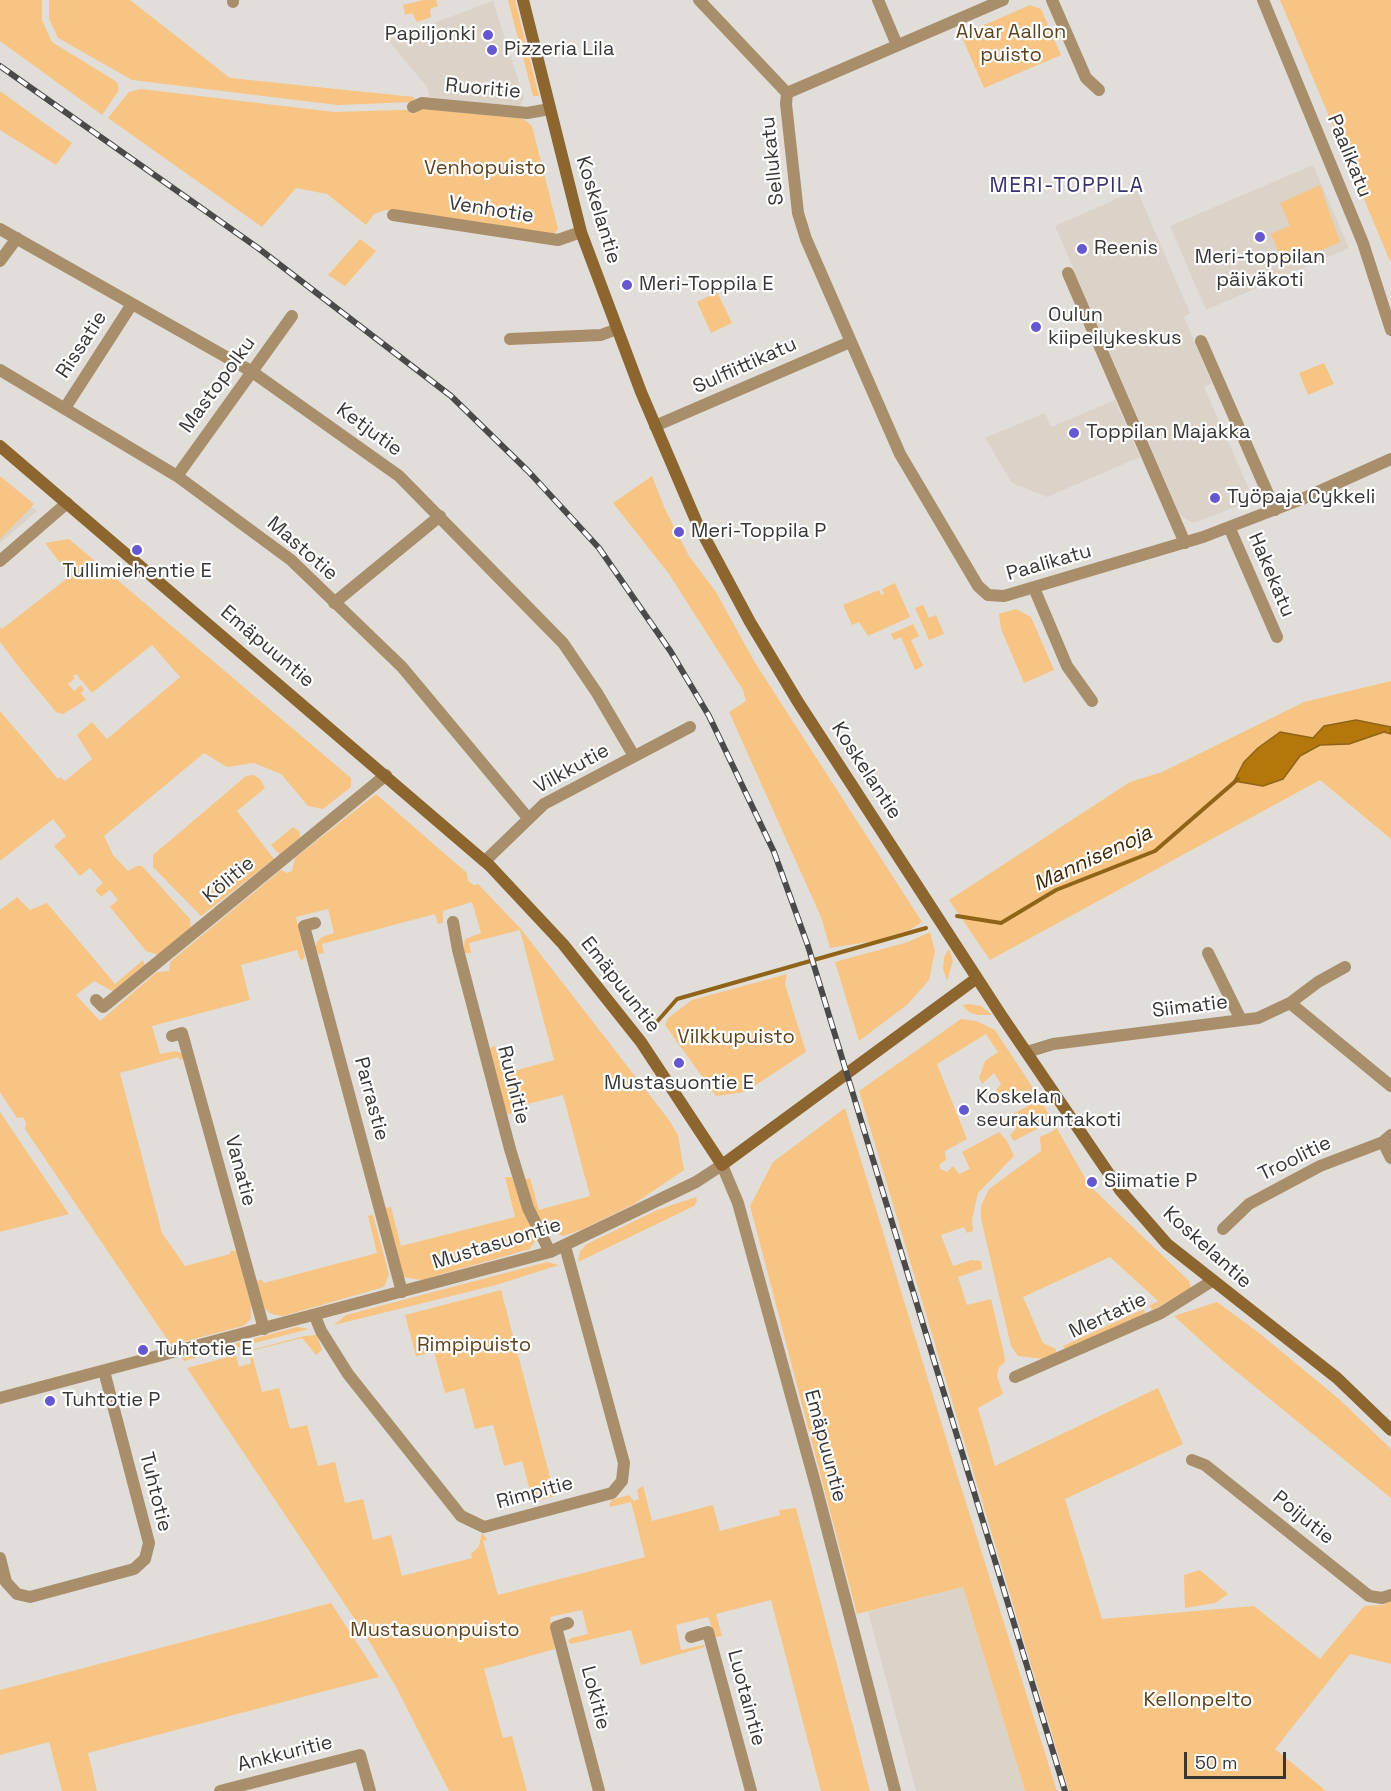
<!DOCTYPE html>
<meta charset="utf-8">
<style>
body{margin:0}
#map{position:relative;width:1391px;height:1791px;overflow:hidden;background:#e1deda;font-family:"Space Grotesk",sans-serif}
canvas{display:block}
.scale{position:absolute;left:1184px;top:1752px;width:102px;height:27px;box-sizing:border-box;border:3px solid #383736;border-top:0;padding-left:8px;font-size:18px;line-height:21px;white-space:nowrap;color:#383736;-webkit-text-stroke:4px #fff;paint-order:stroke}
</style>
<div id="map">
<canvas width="1391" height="1791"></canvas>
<div class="scale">50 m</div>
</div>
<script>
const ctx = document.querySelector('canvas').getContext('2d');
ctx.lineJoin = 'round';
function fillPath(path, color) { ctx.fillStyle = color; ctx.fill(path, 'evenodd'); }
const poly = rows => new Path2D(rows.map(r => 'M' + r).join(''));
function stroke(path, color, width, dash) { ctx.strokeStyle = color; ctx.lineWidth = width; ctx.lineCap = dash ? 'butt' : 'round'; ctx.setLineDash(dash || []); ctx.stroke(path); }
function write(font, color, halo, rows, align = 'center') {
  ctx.font = font + ' "Space Grotesk",sans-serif'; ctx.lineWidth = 4.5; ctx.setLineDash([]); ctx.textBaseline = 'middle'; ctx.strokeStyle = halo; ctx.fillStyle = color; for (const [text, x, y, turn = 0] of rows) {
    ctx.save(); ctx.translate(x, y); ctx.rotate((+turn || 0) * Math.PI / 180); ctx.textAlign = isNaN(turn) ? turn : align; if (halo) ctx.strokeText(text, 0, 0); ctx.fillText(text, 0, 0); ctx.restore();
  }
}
fillPath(poly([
 [493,1,524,98,519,108,430,97,427,87,388,40],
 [1313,165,1349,248,1206,310,1170,226],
 [1137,190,1190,313,1184,317,1212,383,1204,387,1249,489,1243,504,1193,523,1180,515,1055,226],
 [1115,400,1140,457,1047,497,1012,483,985,438,1045,413,1051,427],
 [0,481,37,511,0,543],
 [963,1587,1025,1791,916,1791,868,1612]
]), '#dbd2c8');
fillPath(poly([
 [0,0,42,0,42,20,52,42,117,82,119,90,102,115,0,41],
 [49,0,130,0,230,78,414,97,414,102,337,105,132,80,58,38,49,19],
 [423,0,436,0,438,6,430,9,431,17,417,22,412,13,405,15,403,5],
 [508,0,515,0,539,96,533,96],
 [1280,0,1391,0,1391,261,1390,261],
 [1030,5,1041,9,1061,55,984,88,961,35],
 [141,89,334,112,433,109,524,119,532,126,558,229,554,234,385,210,374,214,366,225,327,194,296,188,262,227,108,118,129,92],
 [0,91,72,143,56,165,0,130],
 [1320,185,1340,242,1285,266,1271,234,1290,226,1280,203],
 [360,239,376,251,345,286,328,275],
 [717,292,732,323,711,333,697,302],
 [1324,363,1334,384,1308,395,1299,373],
 [0,476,34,504,0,539],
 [652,476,665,509,689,556,716,592,754,661,922,922,910,930,874,941,830,948,821,917,729,712,746,701,743,690,669,574,613,503],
 [69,539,351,778,351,787,323,809,308,806,281,774,254,763,227,767,204,753,104,836,113,855,128,871,137,866,142,866,190,919,191,930,159,955,146,951,110,907,118,900,110,890,101,897,95,890,103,883,90,868,80,876,54,846,66,836,53,819,0,861,0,711,58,779,60,777,65,781,92,759,77,735,92,722,107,739,180,677,152,645,92,693,76,674,73,676,75,678,68,684,74,691,81,685,84,690,81,693,86,700,63,714,56,712,22,671,0,642,0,627,2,629,70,576,45,543],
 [895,583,910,617,868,636,859,622,852,625,843,605,879,590,881,595,884,594,882,589],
 [923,605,929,618,936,615,944,634,929,640,915,608],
 [1016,609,1031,617,1054,670,1024,683,1001,629,999,614],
 [913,624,919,636,911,640,923,666,915,670,901,637,894,640,891,634],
 [1391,681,1391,731,1350,726,1235,780,1283,779,1300,756,1320,745,1349,744,1384,732,1391,734,1391,839,1320,780,990,960,949,900,1130,782,1162,772,1304,702],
 [253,775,260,779,265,788,237,811,274,859,201,916,153,867,153,855,246,776],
 [376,794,467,873,468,881,474,885,478,884,521,929,669,1120,678,1135,684,1170,634,1204,583,1229,563,1236,547,1229,538,1219,524,1180,530,1178,539,1210,590,1196,563,1095,512,1108,513,1113,510,1114,505,1113,489,1050,492,1047,495,1046,503,1074,554,1060,520,930,469,943,471,953,463,953,465,939,481,933,472,902,443,911,443,923,438,924,435,914,322,944,324,953,319,954,315,948,317,942,322,937,334,933,328,909,296,917,305,957,301,961,297,950,241,965,250,1000,152,1026,160,1054,176,1051,183,1054,184,1059,180,1060,178,1057,120,1073,162,1233,185,1266,230,1254,230,1251,237,1251,251,1305,251,1319,243,1326,171,1345,25,1129,26,1122,23,1117,17,1118,0,1092,0,910,17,897,30,910,47,903,115,984,143,960,145,966,114,992,94,981,76,995,100,1021,157,972,169,971,170,962,281,870,287,873,292,871,295,858],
 [293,827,299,831,300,837,280,855,271,845],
 [930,932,935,951,929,980,908,1004,859,1041,835,962,908,942],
 [949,949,953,961,947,981,943,969,944,957],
 [787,974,785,984,806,1052,745,1092,716,1096,665,1025,668,1018,692,1000],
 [969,1004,981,1006,992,1015,977,1015,969,1012,962,1005],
 [961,1019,976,1021,995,1030,1035,1091,1029,1096,992,1105,990,1098,1001,1084,994,1073,982,1084,979,1078,985,1061,998,1052,986,1034,937,1064,967,1139,945,1151,946,1160,940,1164,940,1169,947,1172,953,1166,959,1174,970,1169,962,1152,999,1132,1007,1141,1014,1156,978,1193,972,1220,973,1231,967,1233,964,1227,941,1235,953,1266,971,1260,981,1261,982,1269,958,1277,967,1305,991,1299,1004,1353,1005,1362,999,1367,997,1376,1003,1394,978,1408,995,1466,1158,1388,1183,1444,1065,1499,1102,1619,1254,1606,1320,1659,1364,1606,1383,1605,1391,1600,1391,1664,1350,1654,1275,1749,1326,1791,1069,1791,859,1091],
 [1040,1099,1089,1185,1189,1281,1191,1288,1153,1310,1149,1306,1158,1301,1110,1257,1023,1297,1043,1343,1056,1349,1056,1355,1044,1359,1018,1356,1011,1346,981,1219,981,1206,989,1189,1041,1151,1040,1137,1055,1130,1050,1122,1014,1141,1010,1135,1016,1129,1014,1126,1007,1128,1004,1119],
 [845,1108,957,1474,1057,1791,1025,1791,963,1587,857,1614,750,1206,773,1162],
 [0,1112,69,1214,0,1232],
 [505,1177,512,1177,523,1210,534,1232,535,1241,530,1249,421,1280,404,1277,385,1208,391,1207,401,1246,515,1217],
 [696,1197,697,1201,694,1206,578,1262,580,1251,587,1244,657,1210],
 [373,1215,389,1274,384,1287,283,1316,271,1314,265,1309,255,1281,262,1280,264,1283,377,1253,368,1216],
 [547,1262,559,1265,496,1285,334,1325,346,1315],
 [501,1290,555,1496,533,1502,522,1461,504,1466,493,1425,475,1429,464,1388,445,1393,434,1352,416,1356,405,1315],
 [1217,1302,1259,1333,1339,1399,1391,1449,1391,1498,1221,1359,1174,1316],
 [1144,1309,1145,1315,1065,1349,1063,1346],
 [297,1327,309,1329,184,1361,182,1358],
 [317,1335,322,1350,316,1355,302,1338,251,1351,262,1392,279,1388,290,1429,307,1425,318,1466,335,1462,345,1503,363,1499,373,1540,391,1535,402,1576,472,1558,471,1554,479,1546,482,1532,487,1540,483,1541,498,1595,645,1557,631,1502,609,1507,611,1500,629,1495,634,1501,639,1499,637,1490,643,1486,652,1521,713,1505,720,1531,780,1515,779,1510,796,1508,870,1791,821,1791,771,1600,716,1614,722,1636,715,1637,708,1617,676,1625,681,1650,704,1645,705,1647,641,1665,631,1630,571,1644,568,1641,571,1638,588,1634,582,1610,550,1617,555,1649,484,1669,503,1738,512,1736,527,1791,449,1791,396,1687,366,1636,187,1368,236,1355,239,1367,251,1363,248,1351,304,1336],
 [1200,1570,1228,1594,1215,1603,1185,1608,1184,1575],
 [331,1603,379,1677,88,1753,97,1791,62,1791,49,1742,0,1755,0,1690]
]), '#f7c483');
const water = poly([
 [1356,720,1391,727,1391,734,1384,732,1349,744,1320,745,1300,756,1283,779,1263,786,1234,781,1244,762,1258,748,1280,732,1313,738,1324,726,1356,720]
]);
fillPath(water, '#b4770b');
stroke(water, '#8f6418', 1.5);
stroke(poly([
 [957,916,1001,923,1056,890,1155,851,1238,779],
 [655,1024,677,999,926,928]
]), '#8f6418', 4);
stroke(poly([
 [699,0,787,93],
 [878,0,897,45],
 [1003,0,787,93,786,104,798,213,806,239,900,454,978,586,988,595,1004,596,1203,537,1302,499,1391,459],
 [1052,0,1086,78,1099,90],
 [1263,0,1363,243,1391,330],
 [233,2,233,0],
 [413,107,422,103,527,113,550,109],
 [393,215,558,240,581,232],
 [0,229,251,371,399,476,563,643,597,693,634,756],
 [0,261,17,238],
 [1068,273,1185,543],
 [510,339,601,335,617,329],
 [1201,341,1275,510],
 [0,370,177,476,291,560,402,667,528,818],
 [65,408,132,304],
 [655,426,850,342],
 [177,476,292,316],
 [1230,529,1277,637],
 [0,561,67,503],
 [1034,588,1067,666,1092,701],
 [334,603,440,516],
 [485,861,544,804,690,727],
 [453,922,458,950,510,1149,528,1208,550,1252],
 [315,923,304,926,402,1292],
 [1208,953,1241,1020],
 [96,1000,103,1007,386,775],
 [1290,1003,1391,1086],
 [172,1036,182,1033,264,1329],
 [1027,1052,1053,1044,1258,1018,1290,1003,1318,982,1345,967],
 [1383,1142,1391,1158],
 [1223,1229,1249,1204,1320,1166,1383,1142,1391,1135],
 [315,1316,321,1331,348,1374,461,1516,484,1527,612,1493,622,1481,624,1463,565,1246],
 [1015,1377,1161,1313,1212,1281],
 [0,1398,550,1252,696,1182,722,1165,738,1203,817,1490,895,1791],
 [1192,1460,1205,1465,1369,1596,1382,1598,1391,1595],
 [0,1558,6,1582,17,1594,30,1597,134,1569,145,1559,149,1543,104,1371],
 [568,1623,556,1627,599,1791],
 [691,1637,708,1632,751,1791],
 [220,1791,360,1755,370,1791]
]), '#a98e6b', 12);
stroke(poly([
 [523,0,581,232,641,392,697,523,750,622,798,702,1001,1015,1120,1190,1167,1244,1337,1378,1391,1430],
 [0,446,490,866,563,944,641,1042,722,1165,977,978]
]), '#8d662f', 12);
const rail = poly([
 [0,66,258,248,451,396,528,471,599,548,671,652,709,716,774,852,808,946,1065,1791]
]);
stroke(rail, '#4c4a49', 6);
stroke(rail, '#fff', 4, [11]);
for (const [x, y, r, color] of [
 [488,35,6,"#6557d0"],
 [492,50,6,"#6557d0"],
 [1260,237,6,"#6557d0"],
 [1082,249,6,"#6557d0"],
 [627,285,6,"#6557d0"],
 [1036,327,6,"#6557d0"],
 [1074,433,6,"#6557d0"],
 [1215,498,6,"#6557d0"],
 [679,532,6,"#6557d0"],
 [137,550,6,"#6557d0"],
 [679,1063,6,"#6557d0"],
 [964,1110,6,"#6557d0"],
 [1092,1182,6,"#6557d0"],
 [143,1350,6,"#6557d0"],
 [50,1401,6,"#6557d0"]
]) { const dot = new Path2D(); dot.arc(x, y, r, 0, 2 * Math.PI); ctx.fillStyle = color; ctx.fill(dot); stroke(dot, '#fff', 2); }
write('20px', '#5c421d', '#fff', [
 ["Alvar Aallon",1011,33],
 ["puisto",1011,56],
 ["Venhopuisto",485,169],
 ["Vilkkupuisto",736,1038],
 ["Rimpipuisto",474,1346],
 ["Mustasuonpuisto",435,1631],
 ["Kellonpelto",1198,1701]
]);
write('20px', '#383736', '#fff', [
 ["Papiljonki",476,35,"right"],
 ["Pizzeria Lila",504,50],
 ["Reenis",1094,249],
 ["Meri-toppilan",1260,258,"center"],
 ["päiväkoti",1260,281,"center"],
 ["Meri-Toppila E",639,285],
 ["Oulun",1048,316],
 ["kiipeilykeskus",1048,339],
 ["Toppilan Majakka",1086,433],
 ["Työpaja Cykkeli",1227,498],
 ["Meri-Toppila P",691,532],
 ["Tullimiehentie E",137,572,"center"],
 ["Mustasuontie E",679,1084,"center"],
 ["Koskelan",976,1098],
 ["seurakuntakoti",976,1121],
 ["Siimatie P",1104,1182],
 ["Tuhtotie E",155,1350],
 ["Tuhtotie P",62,1401]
], 'left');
write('20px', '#383736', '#fff', [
 ["Ruoritie",483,89,5],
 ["Paalikatu",1349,156,68],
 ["Sellukatu",773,161,-96],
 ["Venhotie",491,210,9],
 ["Koskelantie",598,210,73],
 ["Rissatie",82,345,-57],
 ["Sulfiittikatu",745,366,-24],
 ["Mastopolku",218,385,-54],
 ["Ketjutie",369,430,36],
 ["Mastotie",302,549,41],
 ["Paalikatu",1049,563,-16],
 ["Hakekatu",1271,575,67],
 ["Emäpuuntie",267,647,40],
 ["Vilkkutie",572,769,-29],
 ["Koskelantie",866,771,57],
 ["Kölitie",229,880,-40],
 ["Emäpuuntie",620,985,52],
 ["Siimatie",1190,1007,-7],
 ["Ruuhitie",513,1085,76],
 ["Parrastie",371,1099,75],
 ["Troolitie",1295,1159,-26],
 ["Vanatie",240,1171,75],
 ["Mustasuontie",497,1244,-17],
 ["Koskelantie",1207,1248,42],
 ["Mertatie",1108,1316,-25],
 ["Emäpuuntie",825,1446,75],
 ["Tuhtotie",155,1492,76],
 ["Rimpitie",535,1493,-15],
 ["Poijutie",1303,1518,39],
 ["Lokitie",595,1698,75],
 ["Luotaintie",746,1698,75],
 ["Ankkuritie",285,1754,-14]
]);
ctx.letterSpacing = '1.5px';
write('21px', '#38336f', '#fff', [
 ["MERI-TOPPILA",1067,186]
]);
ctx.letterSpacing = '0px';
write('italic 21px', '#402700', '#fff', [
 ["Mannisenoja",1093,859,-25]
]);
</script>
